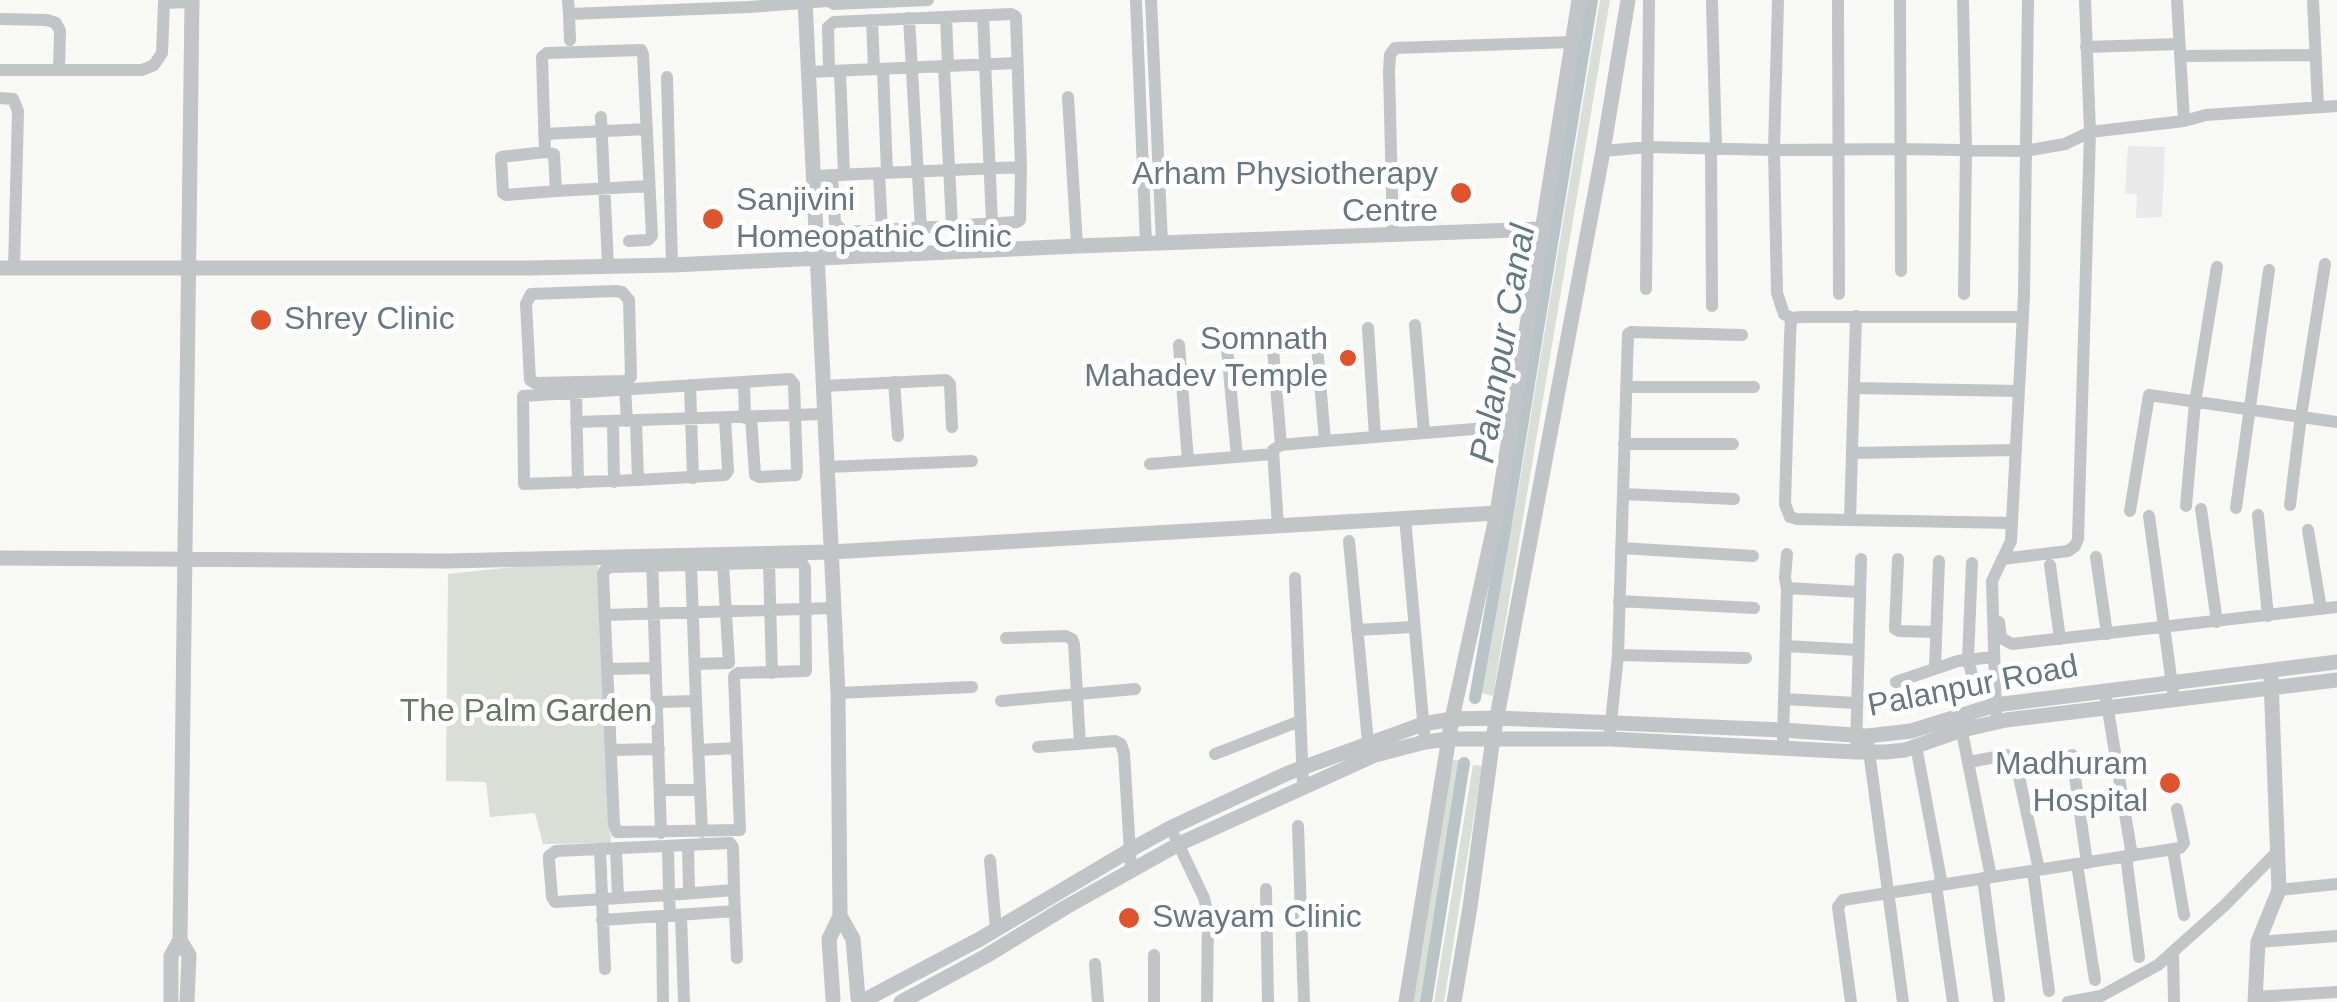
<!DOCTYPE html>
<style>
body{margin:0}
canvas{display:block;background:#f8f8f5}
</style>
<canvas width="2337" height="1002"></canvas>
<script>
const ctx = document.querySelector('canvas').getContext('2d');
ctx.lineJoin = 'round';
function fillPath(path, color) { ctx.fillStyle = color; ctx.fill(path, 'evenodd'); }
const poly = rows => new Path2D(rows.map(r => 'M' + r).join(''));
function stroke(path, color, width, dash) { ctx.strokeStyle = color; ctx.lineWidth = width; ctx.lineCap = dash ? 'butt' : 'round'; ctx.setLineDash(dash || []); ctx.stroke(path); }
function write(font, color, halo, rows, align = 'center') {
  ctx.font = font + ' Arial,sans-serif'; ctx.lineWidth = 10; ctx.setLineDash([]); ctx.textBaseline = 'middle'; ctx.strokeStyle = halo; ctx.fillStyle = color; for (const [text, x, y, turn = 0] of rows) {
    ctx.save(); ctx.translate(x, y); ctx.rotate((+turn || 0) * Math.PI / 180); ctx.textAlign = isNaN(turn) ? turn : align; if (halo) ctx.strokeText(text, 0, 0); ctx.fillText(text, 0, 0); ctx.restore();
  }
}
fillPath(poly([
 [2128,146,2165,147,2162,217,2136,218,2137,195,2125,193]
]), '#e8e9e8');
fillPath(poly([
 [1600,0,1610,0,1493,696,1481,693,1518,492],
 [598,558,611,843,543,844,535,813,490,817,486,782,446,781,448,574],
 [1451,760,1459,760,1420,1002,1411,1002],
 [1473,765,1482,766,1444,1002,1434,1002]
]), '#d9ded6');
stroke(poly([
 [1475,698,1506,524,1592,0],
 [1426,1002,1464,763]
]), '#b8c4c8', 12);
stroke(poly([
 [568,0,569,14,749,7,828,1],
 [828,0,834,4,928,0],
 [1136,0,1146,243],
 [1151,0,1162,243],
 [1778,0,1774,150,1777,293,1784,314,1791,318],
 [1838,0,1839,294],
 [1900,0,1901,271],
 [1963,0,1966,149,1964,294],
 [2177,0,2184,121],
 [2313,0,2318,106],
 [1712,2,1716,148],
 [569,14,570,40],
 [983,15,992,223],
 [946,17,948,66],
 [909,18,921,228],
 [0,19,47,20,56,23,60,31,59,70],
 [872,20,874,69],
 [2086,47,2179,44],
 [2180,56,2315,55],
 [944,66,952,226],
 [883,69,887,173],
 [0,70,142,70,154,65,162,53,164,3,192,2],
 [829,71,828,27,834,22,1011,14,1016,17,1021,167,1020,220,1017,222,844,232,835,223,832,175],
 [840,71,844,175],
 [808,72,1016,63],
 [667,77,672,265],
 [1068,97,1077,246],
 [0,98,13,99,18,111,14,269],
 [601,117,608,265],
 [544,134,647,129],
 [1711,148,1712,306],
 [1603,151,1648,147,1774,150,1900,149,2025,151,2065,144,2090,132,2184,121,2206,115,2337,106],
 [545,152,554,154,556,191,649,186],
 [879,173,882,230],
 [813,176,1021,167],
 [556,191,506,195,503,193,501,157,545,152,542,57,547,53,641,50,643,54,652,236,648,240,629,241],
 [1393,234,1389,71,1390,55,1395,48,1572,42],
 [1646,289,1649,0],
 [616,291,622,292,629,300,631,377,625,381,535,383,530,380,526,304,531,294,616,291],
 [1415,325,1424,433],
 [1368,328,1375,437,1511,426],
 [1272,337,1281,445],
 [1226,338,1237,457],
 [1179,345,1188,461],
 [744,382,745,418],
 [894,382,898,436],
 [690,385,693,478],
 [823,386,946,380,950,384,952,427],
 [1626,387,1754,387],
 [1854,388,2019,391],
 [625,389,627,421],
 [576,392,578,483],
 [636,421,638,480,725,475,728,471,725,418],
 [576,422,824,414],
 [613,422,614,482],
 [1325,441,1375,437],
 [1624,444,1733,444],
 [1852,453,2016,450],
 [1150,464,1272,454],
 [827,467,972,461],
 [638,480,524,484,523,396,790,379,794,384,797,471,796,475,759,477,755,475,751,417],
 [1623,494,1734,499],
 [2290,505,2301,416,2325,264],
 [2186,506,2195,403,2217,267],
 [2236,508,2269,270],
 [2201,509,2217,622],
 [2130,511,2149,395,2337,422],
 [2258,515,2268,616],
 [2149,516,2173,692],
 [1405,518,1425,742],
 [1850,520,1856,316],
 [2012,523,1797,519,1790,517,1785,504,1790,337,1791,318,1801,317,2023,317],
 [1278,526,1273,450,1281,445,1325,441,1316,334],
 [2308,530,2321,609],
 [1349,541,1368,742],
 [1621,548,1753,556],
 [1787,554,1785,578,1787,588],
 [2096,557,2107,634],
 [652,558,661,833],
 [1898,559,1895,629,1899,631,1936,632],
 [2002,559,2068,551,2075,546,2078,539,2090,132,2085,0],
 [797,562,802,563,805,568,806,671,738,673,734,676,740,830,617,832,614,824,603,574,605,570,611,567,797,562],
 [769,563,772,673],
 [1972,563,1968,659,1974,683],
 [2050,565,2060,639],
 [1295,578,1303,786],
 [1619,601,1754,608],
 [605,615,834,608],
 [1999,622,2001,638,2012,644,2337,607],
 [1357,630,1413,627],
 [1006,638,1066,636,1072,639,1074,644,1080,744],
 [1786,646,1858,650],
 [1618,655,1746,658],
 [695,664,729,663,723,564],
 [1935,667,1939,561],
 [608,669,656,668],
 [1896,682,1958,661,1993,657],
 [838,693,972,687],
 [2106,698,2132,856],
 [1784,699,1856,703],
 [696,701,702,832],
 [1001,701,1135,689],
 [658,702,696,701,691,565],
 [1996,713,1992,581,2011,541,2024,295,2028,0],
 [1960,722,1991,877],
 [1610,732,1618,655,1628,334,1631,332,1742,335],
 [1783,739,1787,588,1859,592],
 [1868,744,1903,1002],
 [1916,746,1942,885],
 [1038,747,1115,741,1121,744,1124,753,1131,869],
 [611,750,659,749],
 [698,750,737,748],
 [1856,752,1861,559],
 [1215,754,1300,721],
 [2072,755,2087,863],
 [1969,762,2006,755,2015,758,2039,870],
 [660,790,700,790],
 [1298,826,1304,1002],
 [1175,837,1204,898,1208,915,1207,1002],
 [688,845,689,893],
 [668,846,669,895,734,890,733,847,730,843,556,851,549,856,549,860,552,897,555,902,669,895,670,915],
 [616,848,618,898],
 [600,849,605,969],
 [2173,850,2184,915],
 [2126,856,2139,957],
 [990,860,996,929],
 [2077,864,2095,980],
 [2033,871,2049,991],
 [1983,878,1999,999],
 [1936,885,1953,1002],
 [1266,889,1268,1002],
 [734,890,737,958],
 [2279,890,2337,884],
 [681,915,684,1002],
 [662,916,663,1002],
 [602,920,735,911],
 [2258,942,2337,936],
 [2173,952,2174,1002],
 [1154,955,1154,1002],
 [1095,964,1098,1002],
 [2255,997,2337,992],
 [1851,1002,1838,907,1843,900,2180,848,2184,843,2177,809],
 [2068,1002,2101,996,2158,965,2224,906,2277,852]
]), '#c1c5c8', 12);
stroke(poly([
 [805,0,838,693,840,916,829,939,833,999],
 [0,268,530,268,672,265,1077,246,1542,229],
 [0,558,447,561,831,552,1497,513],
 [840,916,853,939,858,998],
 [171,1002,171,956,180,940],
 [187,1002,189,955,180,940,192,0],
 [861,1002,980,939,1130,850,1170,828,1288,773,1423,724,1452,719,1497,718,1783,730,1867,736,1911,731,1995,705,2337,662],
 [901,1002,986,956,1066,907,1179,844,1375,755,1425,742,1449,739,1610,739,1856,752,1886,752,1905,750,1962,730,2006,720,2337,680],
 [1406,1002,1452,719,1497,513,1579,0],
 [1454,1002,1470,907,1493,738,1603,151,1628,0],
 [2255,1002,2258,942,2279,890,2271,679]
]), '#c1c5c8', 15);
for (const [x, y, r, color] of [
 [1461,193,12,"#df532d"],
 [713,219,12,"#df532d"],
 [261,320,12,"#df532d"],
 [1348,358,10,"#df532d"],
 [2170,783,12,"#df532d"],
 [1129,918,12,"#df532d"]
]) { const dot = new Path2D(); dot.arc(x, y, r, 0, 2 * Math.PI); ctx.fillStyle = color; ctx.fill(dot); stroke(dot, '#fff', 4); }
write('32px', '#677885', '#fff', [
 ["Arham Physiotherapy",1438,175],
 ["Centre",1438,212],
 ["Sanjivini",736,201,"left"],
 ["Homeopathic Clinic",736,238,"left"],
 ["Shrey Clinic",284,320,"left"],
 ["Somnath",1328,340],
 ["Mahadev Temple",1328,377],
 ["Madhuram",2148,765],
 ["Hospital",2148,802],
 ["Swayam Clinic",1152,918,"left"]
], 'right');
write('32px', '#677885', '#fff', [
 ["Palanpur Road",1973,687,-11]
]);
write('32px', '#667762', '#fff', [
 ["The Palm Garden",526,712]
]);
write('italic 35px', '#637a81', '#fff', [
 ["Palanpur Canal",1504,344,-80]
]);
</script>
